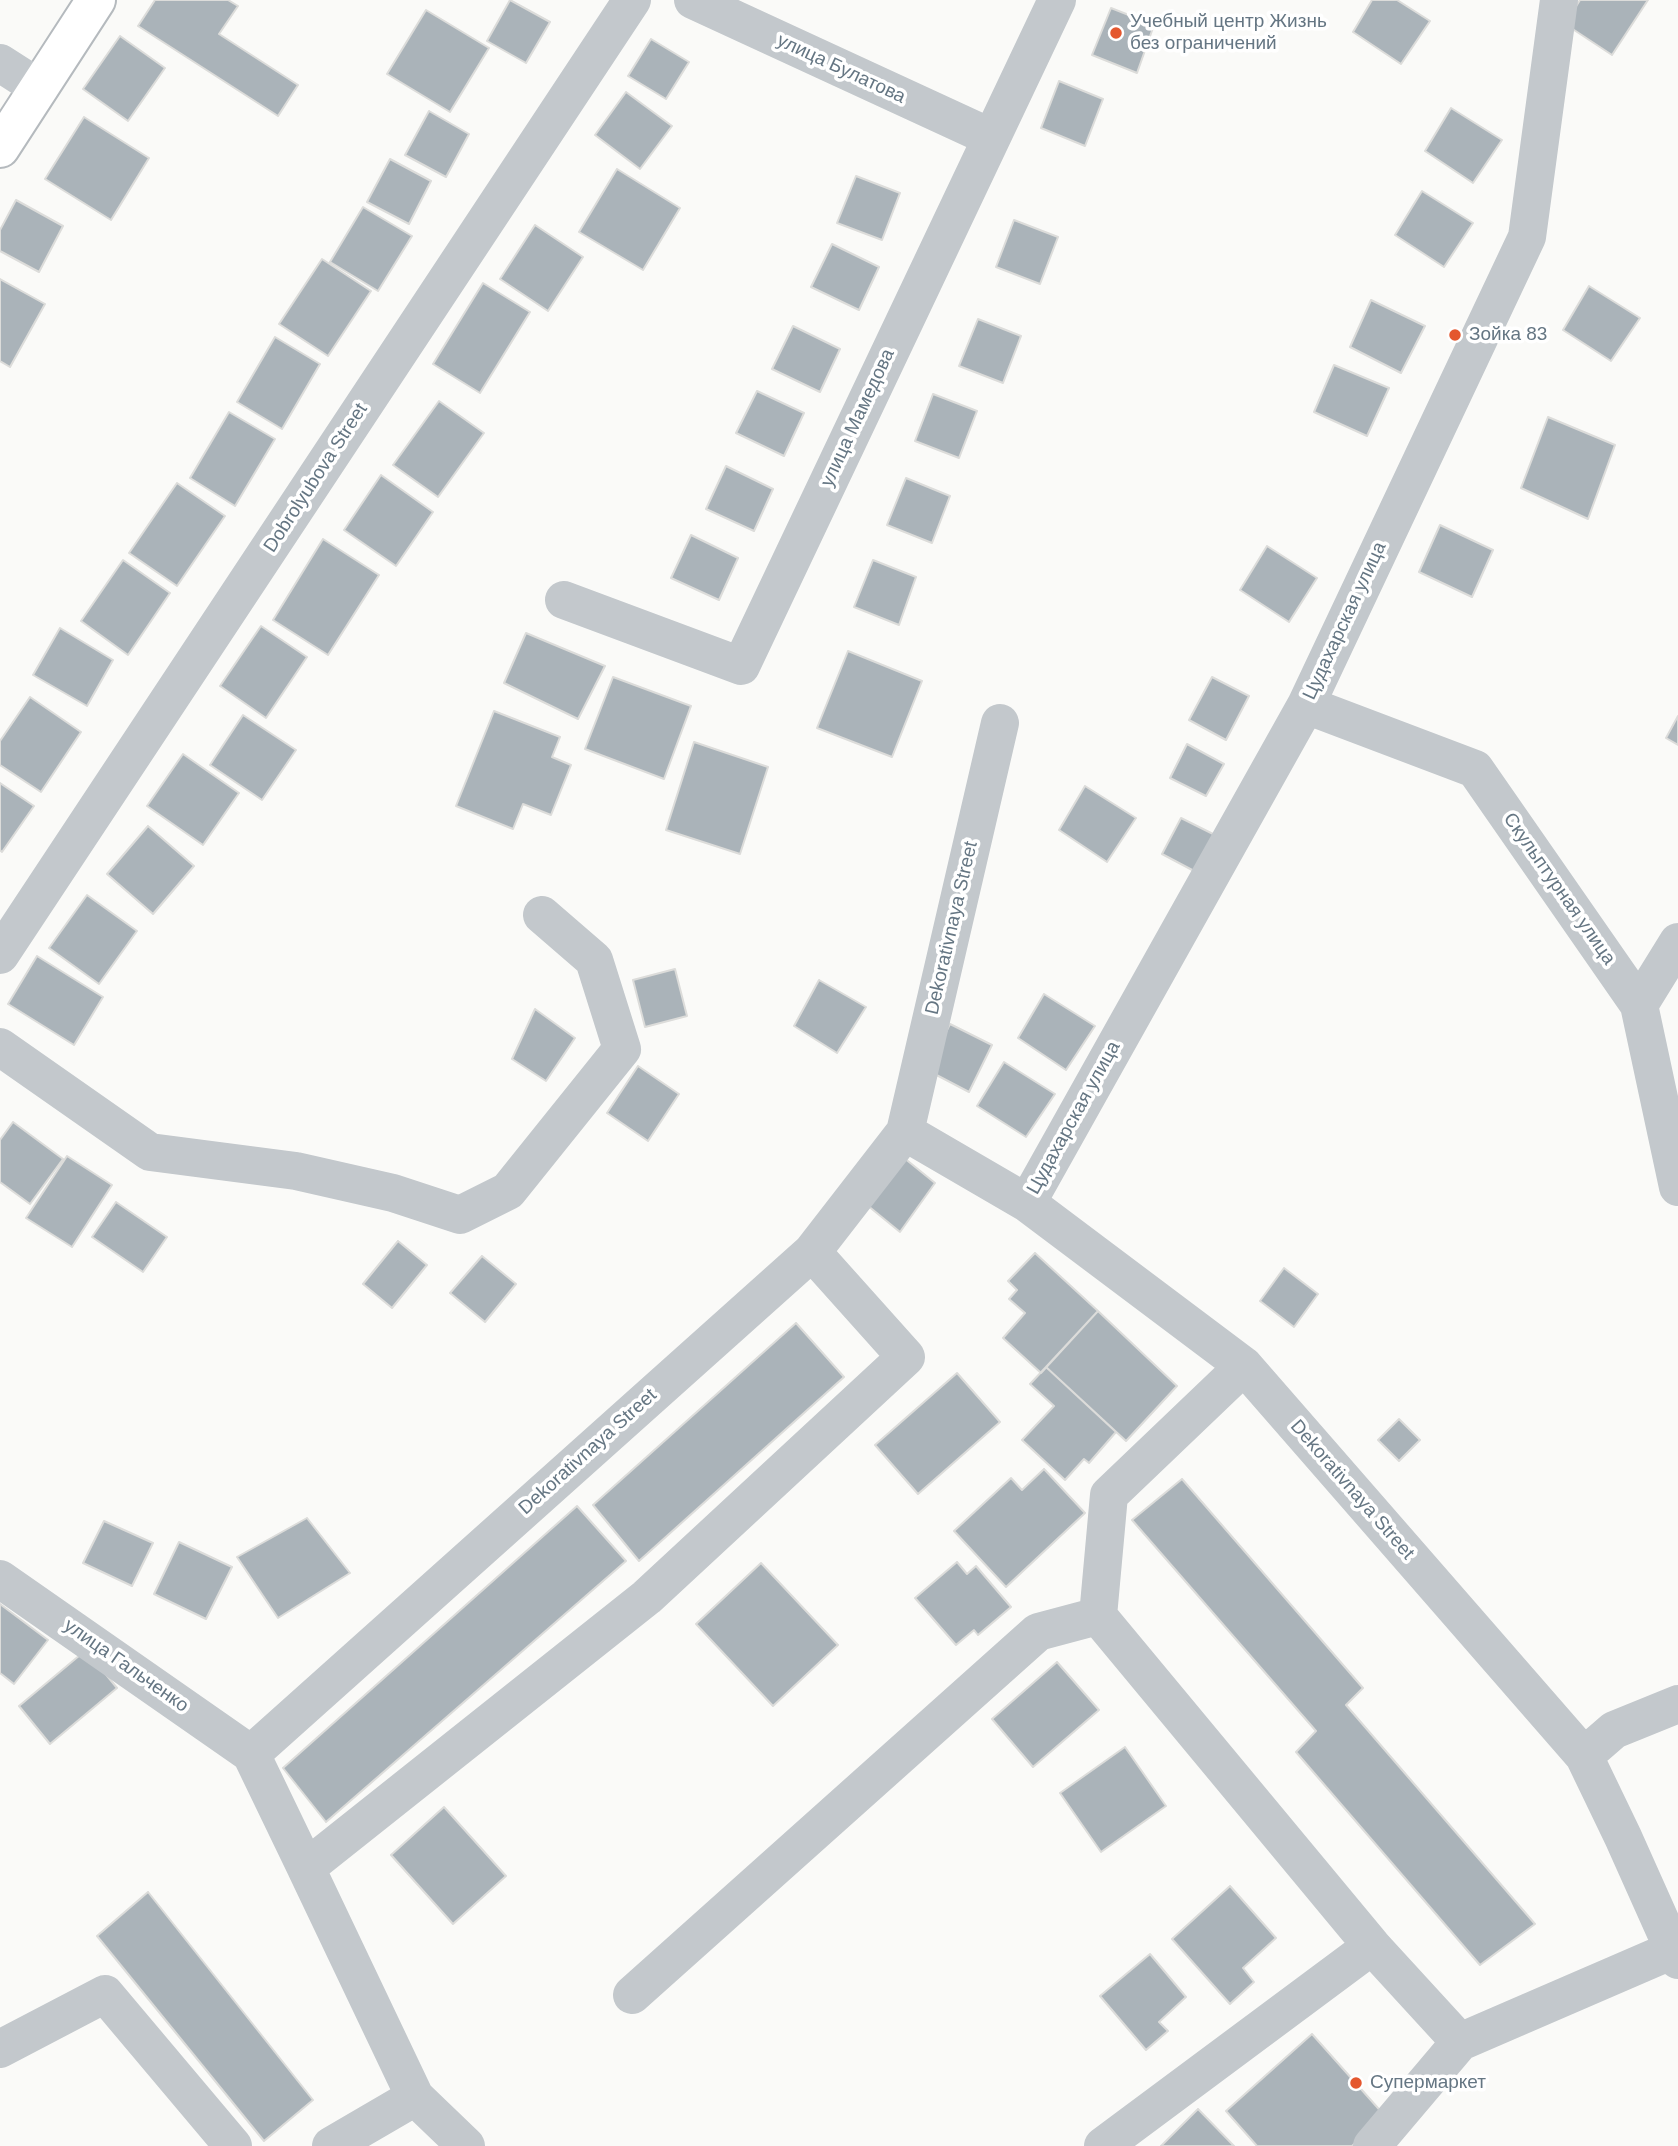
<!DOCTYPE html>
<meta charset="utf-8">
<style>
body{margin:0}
canvas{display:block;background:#fafaf8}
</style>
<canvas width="1678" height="2146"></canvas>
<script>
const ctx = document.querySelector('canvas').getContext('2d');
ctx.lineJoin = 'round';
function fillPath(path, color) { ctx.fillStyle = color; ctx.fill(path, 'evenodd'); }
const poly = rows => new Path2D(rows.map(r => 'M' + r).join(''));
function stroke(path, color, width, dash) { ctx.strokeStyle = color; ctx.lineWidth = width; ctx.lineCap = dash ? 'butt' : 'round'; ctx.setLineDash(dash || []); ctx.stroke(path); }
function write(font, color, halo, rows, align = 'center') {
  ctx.font = font + ' Arial,sans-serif'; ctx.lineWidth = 7; ctx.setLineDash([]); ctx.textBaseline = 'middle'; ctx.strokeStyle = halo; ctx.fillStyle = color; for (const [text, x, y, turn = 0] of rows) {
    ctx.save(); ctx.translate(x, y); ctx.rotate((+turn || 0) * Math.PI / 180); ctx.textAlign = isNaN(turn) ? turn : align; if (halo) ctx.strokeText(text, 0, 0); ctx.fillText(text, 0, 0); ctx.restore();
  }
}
const building = poly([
 [155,0,228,0,238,6,219,34,298,85,278,116,138,26,155,0],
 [510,0,550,22,526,63,487,41,510,0],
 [1372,0,1397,0,1430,21,1401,64,1353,32,1372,0],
 [1580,0,1648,0,1612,55,1565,24,1580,0],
 [1111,8,1154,25,1137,73,1092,55,1111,8],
 [426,10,489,48,450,112,387,74,426,10],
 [120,36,165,68,128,121,83,89,120,36],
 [651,39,689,62,666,99,628,76,651,39],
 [1059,81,1103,99,1085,146,1041,128,1059,81],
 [626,92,672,126,640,169,595,135,626,92],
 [1451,108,1502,140,1473,183,1425,151,1451,108],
 [429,111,469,134,446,177,405,155,429,111],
 [84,117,149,158,111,220,45,179,84,117],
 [390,159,431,181,409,224,367,202,390,159],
 [617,169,680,208,643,270,579,232,617,169],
 [856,176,900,193,882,240,837,223,856,176],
 [1422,191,1473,223,1444,267,1395,235,1422,191],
 [16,200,63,226,39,272,0,251,0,230,16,200],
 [363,207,412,236,378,291,330,262,363,207],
 [1014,220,1058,237,1040,284,996,267,1014,220],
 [535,225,583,257,548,311,500,279,535,225],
 [832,244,879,267,859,310,811,287,832,244],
 [322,259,371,291,328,356,279,324,322,259],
 [0,279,45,304,10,367,0,361,0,279],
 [483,283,530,312,480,393,433,364,483,283],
 [1589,286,1640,318,1611,361,1563,330,1589,286],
 [1371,300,1425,326,1401,373,1350,347,1371,300],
 [978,319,1021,336,1003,383,959,366,978,319],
 [793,326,840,349,820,392,772,369,793,326],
 [275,337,320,364,282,429,237,402,275,337],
 [1334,365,1389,388,1367,436,1314,412,1334,365],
 [757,391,804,413,784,456,736,433,757,391],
 [933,394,977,411,959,458,915,441,933,394],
 [439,401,484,433,438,497,393,465,439,401],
 [229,412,275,439,235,506,190,478,229,412],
 [1548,417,1615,445,1588,519,1521,488,1548,417],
 [726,466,773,489,754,531,706,509,726,466],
 [381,475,433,512,396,566,344,530,381,475],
 [906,478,950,496,932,543,887,525,906,478],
 [177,483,225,516,177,586,129,553,177,483],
 [1440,525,1493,550,1472,597,1419,572,1440,525],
 [691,535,738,558,719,600,671,578,691,535],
 [323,539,379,575,328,655,273,620,323,539],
 [1267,546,1317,578,1289,622,1240,590,1267,546],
 [123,560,170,593,128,655,81,621,123,560],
 [873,560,916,577,899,625,854,607,873,560],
 [261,626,307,657,266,718,220,686,261,626],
 [60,628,113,660,87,706,33,675,60,628],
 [526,633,605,666,578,719,504,683,526,633],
 [848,651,922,681,892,757,817,728,848,651],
 [613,677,691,706,664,779,585,749,613,677],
 [1212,677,1249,696,1226,740,1189,720,1212,677],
 [30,697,81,732,41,792,0,765,0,741,30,697],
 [494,711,560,737,552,757,571,765,551,815,523,804,513,829,456,806,494,711],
 [243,715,296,750,262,800,210,765,243,715],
 [1678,716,1678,745,1666,738,1678,716],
 [694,742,768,767,740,854,666,830,694,742],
 [1187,744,1224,764,1206,796,1170,778,1187,744],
 [183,754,239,793,203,845,147,806,183,754],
 [0,783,34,806,2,852,0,850,0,783],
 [1085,786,1136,818,1107,862,1059,830,1085,786],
 [1181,818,1215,835,1196,872,1162,854,1181,818],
 [148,826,194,866,153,914,107,874,148,826],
 [87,895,137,931,99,984,49,948,87,895],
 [37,956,103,997,74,1045,8,1004,37,956],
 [675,969,687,1016,645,1027,633,980,675,969],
 [819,980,866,1007,837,1053,794,1026,819,980],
 [1044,994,1095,1026,1066,1070,1018,1038,1044,994],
 [535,1009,575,1038,546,1081,512,1059,535,1009],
 [950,1024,992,1045,969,1092,927,1070,950,1024],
 [1004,1062,1055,1094,1026,1137,977,1106,1004,1062],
 [638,1066,679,1094,648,1141,607,1113,638,1066],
 [13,1122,63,1159,30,1204,0,1182,0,1140,13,1122],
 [898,1153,935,1183,900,1232,867,1205,898,1153],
 [67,1156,112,1185,72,1247,26,1218,67,1156],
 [116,1202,167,1237,143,1272,92,1237,116,1202],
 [398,1241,427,1265,392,1308,363,1284,398,1241],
 [1035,1253,1098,1311,1041,1373,1003,1338,1025,1313,1009,1299,1017,1290,1008,1281,1035,1253],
 [482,1256,516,1284,485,1322,450,1293,482,1256],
 [1284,1268,1318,1294,1294,1327,1260,1301,1284,1268],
 [1098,1311,1177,1386,1126,1441,1046,1367,1098,1311],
 [796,1323,844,1377,639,1561,593,1505,796,1323],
 [1046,1367,1116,1432,1089,1463,1084,1459,1065,1480,1022,1440,1054,1406,1030,1384,1046,1367],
 [957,1373,1000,1422,918,1494,875,1445,957,1373],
 [1399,1419,1420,1440,1399,1461,1378,1440,1399,1419],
 [1044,1469,1085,1513,1006,1587,954,1531,1011,1478,1022,1490,1044,1469],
 [1182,1479,1363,1688,1346,1705,1535,1924,1480,1965,1296,1752,1316,1731,1132,1520,1182,1479],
 [577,1506,626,1561,326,1822,283,1768,577,1506],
 [307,1518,350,1573,278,1618,237,1557,307,1518],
 [104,1521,153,1543,132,1586,83,1563,104,1521],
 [179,1542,232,1567,206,1619,154,1594,179,1542],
 [957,1562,967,1574,976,1566,1011,1607,978,1635,974,1630,956,1645,915,1598,957,1562],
 [761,1563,838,1645,773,1706,696,1624,761,1563],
 [0,1604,48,1640,14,1684,0,1673,0,1604],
 [86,1650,117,1688,50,1744,19,1706,86,1650],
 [1057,1662,1099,1710,1033,1767,992,1719,1057,1662],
 [1125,1747,1166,1806,1101,1852,1060,1793,1125,1747],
 [444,1807,506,1876,453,1924,391,1855,444,1807],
 [1230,1886,1276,1938,1243,1968,1254,1982,1230,2004,1172,1939,1230,1886],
 [148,1892,313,2100,264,2141,97,1936,148,1892],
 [1150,1954,1186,1997,1159,2022,1168,2031,1146,2050,1100,1996,1150,1954],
 [1312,2034,1385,2116,1352,2146,1257,2146,1226,2111,1312,2034],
 [1198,2109,1234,2146,1161,2146,1198,2109]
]);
fillPath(building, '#aab3b9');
stroke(building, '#dcdcda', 2);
const major = poly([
 [0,148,96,0]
]);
stroke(major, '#b5babe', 42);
stroke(poly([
 [693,0,990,137],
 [0,63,39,88],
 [564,600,741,666,1057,0],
 [1306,705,1475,769,1639,1005,1678,1187],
 [0,955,632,0],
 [1639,1005,1678,942],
 [0,1047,150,1152,296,1171,393,1193,460,1215,508,1191,622,1049,594,960,542,915],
 [905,1132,1000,723],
 [1027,1203,1306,705,1527,237,1559,0],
 [1244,1366,1109,1495,1098,1616,1372,1946,1460,2042],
 [0,1579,251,1754,306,1868],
 [251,1754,812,1252,905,1132,1027,1203,1244,1366,1584,1756,1623,1837,1678,1960],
 [1584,1756,1614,1730,1678,1704],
 [632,1995,1038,1632,1098,1616],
 [0,2049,105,1994,233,2146],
 [331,2146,415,2097],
 [466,2146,415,2097,306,1868,647,1597,906,1357,812,1252],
 [1103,2146,1372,1946],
 [1372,2146,1460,2042,1675,1949]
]), '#c3c8cc', 38);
stroke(major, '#fff', 38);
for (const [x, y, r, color] of [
 [1116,33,7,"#e4572e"],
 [1455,335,7,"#e4572e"],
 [1356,2083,7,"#e4572e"]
]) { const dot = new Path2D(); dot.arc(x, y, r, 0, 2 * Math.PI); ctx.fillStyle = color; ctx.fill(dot); stroke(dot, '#fff', 2.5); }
write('19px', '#657683', '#fff', [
 ["Учебный центр Жизнь",1130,22],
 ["без ограничений",1130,44],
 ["Зойка 83",1469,335],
 ["Супермаркет",1370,2083]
], 'left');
write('19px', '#657683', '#fff', [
 ["улица Булатова",841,69,25],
 ["улица Мамедова",858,418,-65],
 ["Dobrolyubova Street",316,478,-57],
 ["Цудахарская улица",1345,621,-65],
 ["Скульптурная улица",1559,889,55],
 ["Dekorativnaya Street",952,928,-77],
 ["Цудахарская улица",1074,1118,-61],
 ["Dekorativnaya Street",588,1452,-42],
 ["Dekorativnaya Street",1352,1490,49],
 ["улица Гальченко",126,1666,35]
]);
</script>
